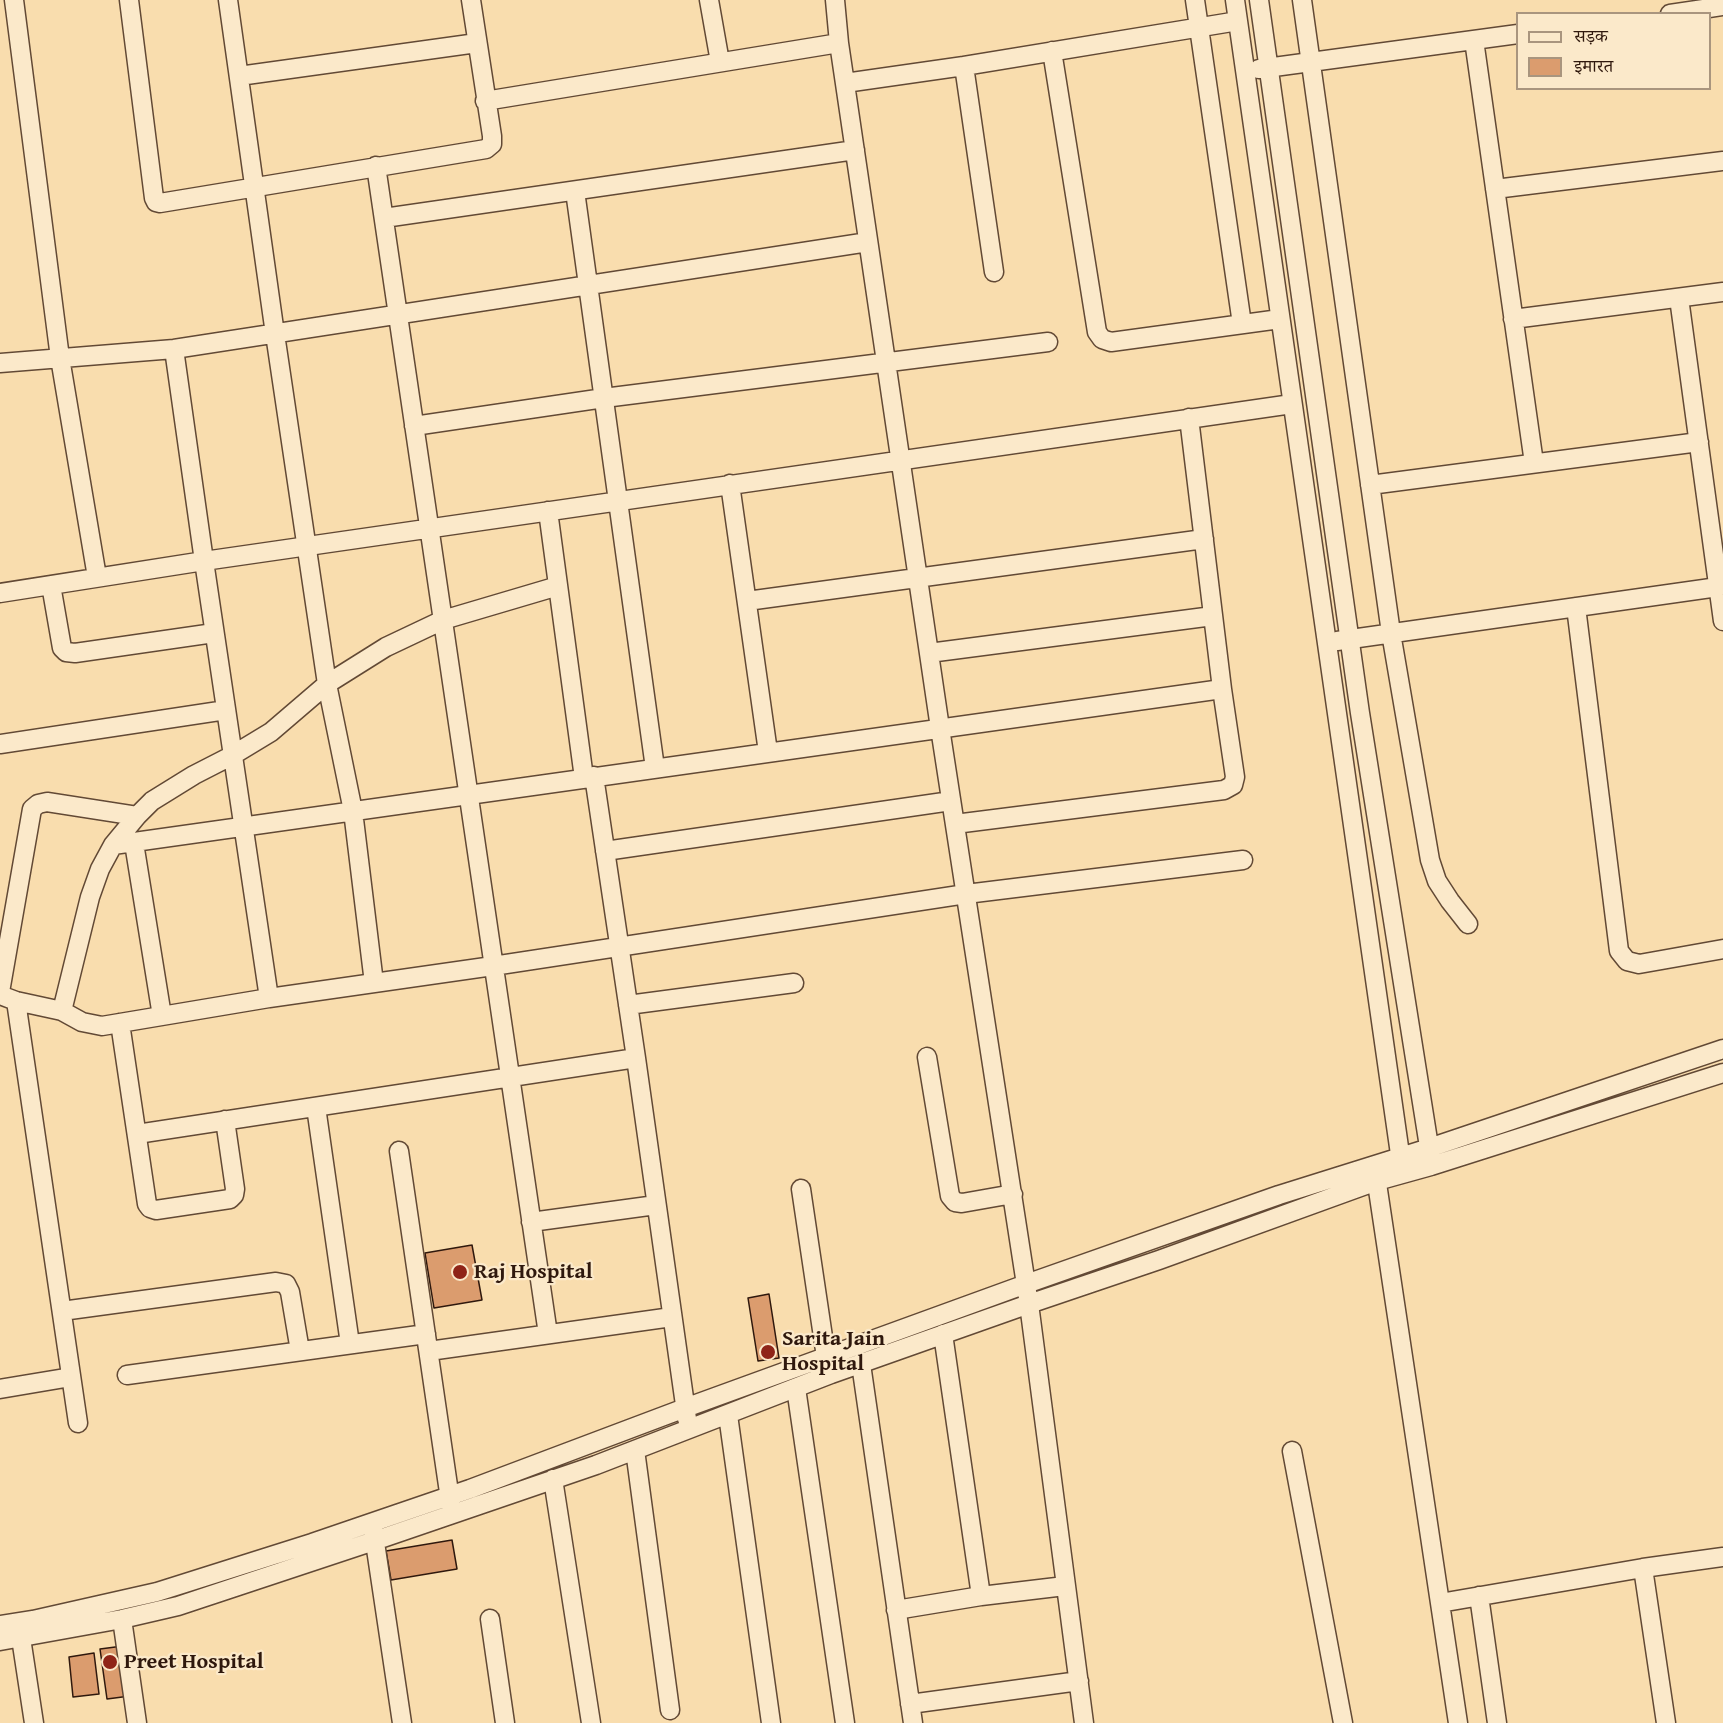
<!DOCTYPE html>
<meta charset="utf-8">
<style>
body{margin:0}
#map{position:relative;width:1723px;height:1723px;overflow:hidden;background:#f9ddae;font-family:"Gentium Book Plus","Noto Serif Devanagari",serif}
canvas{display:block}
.legend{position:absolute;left:1516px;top:12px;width:195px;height:78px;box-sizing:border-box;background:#fbe9ca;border:2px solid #a9957e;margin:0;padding:8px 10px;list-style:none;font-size:18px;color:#2f180d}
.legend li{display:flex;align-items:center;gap:12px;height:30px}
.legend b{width:30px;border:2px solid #a9957e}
</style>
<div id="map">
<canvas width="1723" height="1723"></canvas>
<ul class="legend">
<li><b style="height:8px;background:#fbe9ca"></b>सड़क</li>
<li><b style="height:16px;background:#db9c6e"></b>इमारत</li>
</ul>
</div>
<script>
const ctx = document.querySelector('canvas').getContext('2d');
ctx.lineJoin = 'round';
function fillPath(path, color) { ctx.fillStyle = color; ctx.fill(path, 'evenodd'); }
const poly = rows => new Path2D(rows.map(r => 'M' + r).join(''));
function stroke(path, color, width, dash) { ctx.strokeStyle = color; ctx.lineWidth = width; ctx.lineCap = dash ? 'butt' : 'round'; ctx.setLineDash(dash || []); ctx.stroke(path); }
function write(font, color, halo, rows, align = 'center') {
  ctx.font = font + ' "Gentium Book Plus",serif'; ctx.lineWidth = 4.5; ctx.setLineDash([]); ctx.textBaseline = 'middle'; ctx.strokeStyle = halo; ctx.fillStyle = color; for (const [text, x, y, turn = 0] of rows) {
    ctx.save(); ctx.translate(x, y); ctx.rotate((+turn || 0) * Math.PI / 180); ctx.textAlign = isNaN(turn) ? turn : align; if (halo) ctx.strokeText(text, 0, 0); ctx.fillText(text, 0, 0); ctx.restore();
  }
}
const building = poly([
 [472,1245,482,1300,434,1308,425,1253,472,1245],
 [769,1294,779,1358,758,1361,748,1298,769,1294],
 [452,1540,457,1569,391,1580,386,1551,452,1540],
 [123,1646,130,1696,107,1699,100,1649,123,1646],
 [94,1653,99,1694,73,1697,69,1657,94,1653]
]);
fillPath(building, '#db9c6e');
stroke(building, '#2f180d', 1.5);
const minor = poly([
 [14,0,60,358,97,577],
 [129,0,154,198,156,202,160,203,486,149,492,144,492,136,471,0],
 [228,0,275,334,327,684,353,811,374,983],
 [709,0,720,62],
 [835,0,839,43,940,728,1029,1304,1084,1723],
 [1195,0,1242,324],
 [1235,0,1402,1168],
 [1259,0,1360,713,1431,1159],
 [1302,0,1391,633,1430,860,1437,881,1450,901,1468,924],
 [1670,14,1723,6],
 [1474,40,1534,463],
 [1052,51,1097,332,1102,339,1111,342,1280,319],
 [964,66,994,272],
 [1259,69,1518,34],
 [239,76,477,43],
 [845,83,964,66,1238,21],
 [485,101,839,43],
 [376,166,548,1334],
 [1495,189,1723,161],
 [575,191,655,768],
 [384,218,855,150],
 [1679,298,1723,621],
 [1513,319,1723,292],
 [174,349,204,561,269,998],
 [0,363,174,349,868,242],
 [414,426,604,398,1048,342],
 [730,484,768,752],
 [1370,485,1699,442],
 [548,511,584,778],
 [51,585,62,648,66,652,75,653,214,633],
 [0,593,204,561,1292,404],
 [747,601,1204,539],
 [1576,607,1619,951,1627,961,1639,964,1723,949],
 [1337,641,1718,587],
 [929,653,1213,616],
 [0,744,226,710],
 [594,776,636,1058,687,1419],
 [955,824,1224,790,1233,785,1235,777,1222,689,1189,418],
 [134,843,162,1016],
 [113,845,1222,689],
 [605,851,951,801],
 [0,992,32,809,38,804,47,802,137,816],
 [0,995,16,1001,62,1011,82,1022,102,1026,269,998,493,966,966,894,1243,860],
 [16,1001,78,1423],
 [628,1005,794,983],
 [62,1011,90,897,100,869,113,845,137,816,152,801,194,775,233,755,271,732,327,684,386,647,443,620,558,586],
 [120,1023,147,1204,150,1208,156,1210,230,1199,234,1195,235,1189,225,1120],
 [927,1057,950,1196,955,1202,962,1203,1013,1194],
 [316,1107,350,1344],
 [137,1134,636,1058],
 [399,1151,451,1506],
 [1375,1170,1458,1723],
 [801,1189,826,1357],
 [531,1222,656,1205],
 [62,1311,276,1282,286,1284,290,1292,300,1351],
 [943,1334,981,1596],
 [429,1351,672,1317],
 [861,1364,913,1723],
 [127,1375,426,1334],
 [796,1388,845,1723],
 [0,1389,71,1377],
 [728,1415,771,1723],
 [635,1450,670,1710],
 [1292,1451,1343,1723],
 [553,1479,591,1723],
 [373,1529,402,1723],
 [1643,1568,1666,1723],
 [1479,1596,1497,1723],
 [1440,1603,1643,1568,1723,1557],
 [896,1610,981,1596,1065,1586],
 [122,1619,137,1723],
 [490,1619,505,1723],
 [0,1625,33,1620,157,1592,312,1543,470,1489,685,1408,1026,1284,1279,1195,1429,1148,1723,1049],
 [21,1638,34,1723],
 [0,1641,122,1619,178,1606,374,1541,596,1465,831,1374,1029,1304,1159,1260,1377,1181,1431,1166,1723,1073],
 [910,1704,1079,1681]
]);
stroke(minor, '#624935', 21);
stroke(minor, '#fbe9ca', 18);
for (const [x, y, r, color] of [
 [460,1272,8,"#8f2418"],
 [768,1352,8,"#8f2418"],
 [110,1662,8,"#8f2418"]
]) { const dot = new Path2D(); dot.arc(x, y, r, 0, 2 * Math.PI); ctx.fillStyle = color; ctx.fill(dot); stroke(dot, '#fbe9ca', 2); }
write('bold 22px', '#2f180d', '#fbe9ca', [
 ["Raj Hospital",474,1272],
 ["Sarita Jain",782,1339],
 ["Hospital",782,1364],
 ["Preet Hospital",124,1662]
], 'left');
</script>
